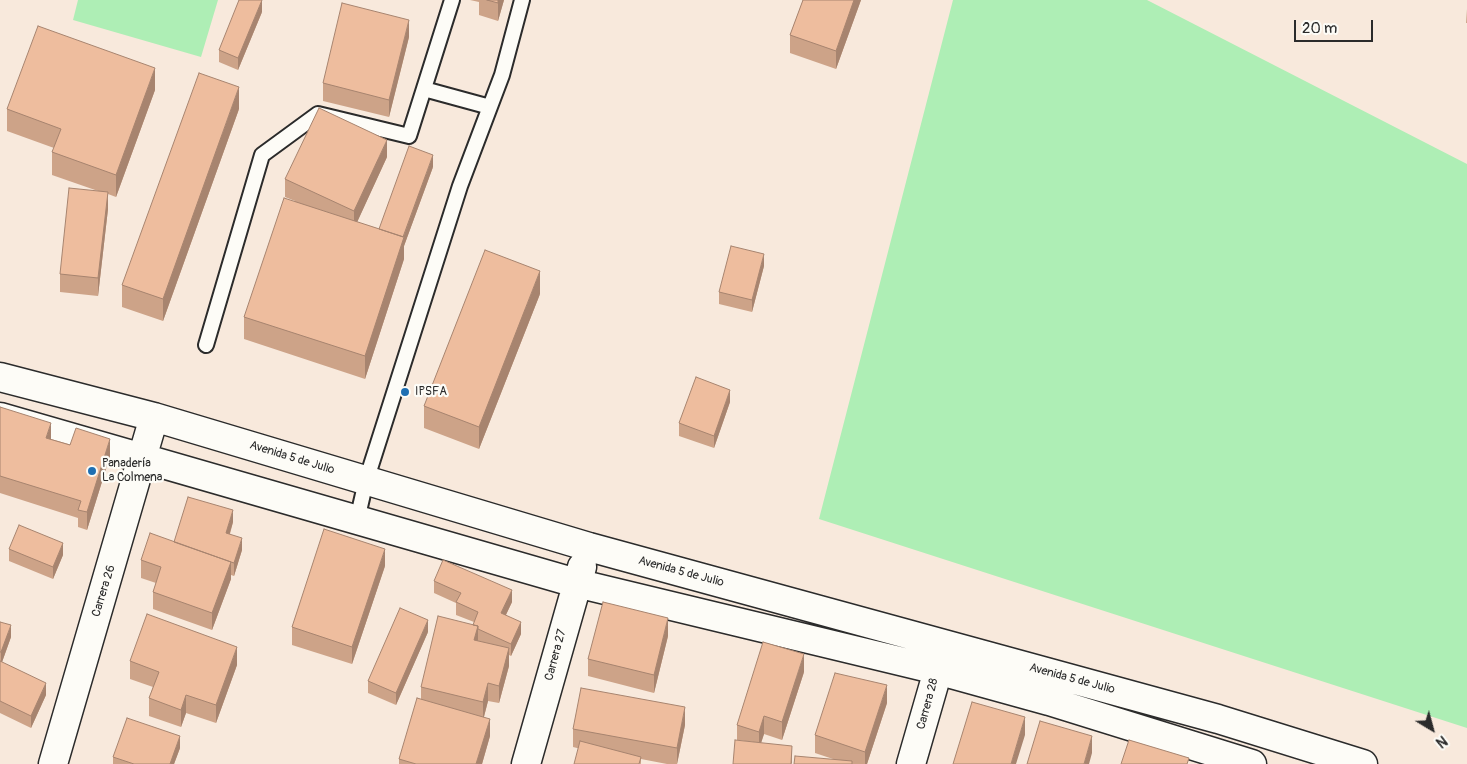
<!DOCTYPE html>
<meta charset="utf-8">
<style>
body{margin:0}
#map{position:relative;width:1467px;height:764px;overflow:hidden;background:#f8e9dc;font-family:Pangolin,sans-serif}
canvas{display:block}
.north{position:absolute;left:1407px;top:704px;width:50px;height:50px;-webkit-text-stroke:4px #fdfcf7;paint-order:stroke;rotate:143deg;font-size:14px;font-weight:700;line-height:20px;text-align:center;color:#2b2b2b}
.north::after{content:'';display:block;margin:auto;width:18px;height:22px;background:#2b2b2b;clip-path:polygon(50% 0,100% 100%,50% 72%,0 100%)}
.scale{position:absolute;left:1294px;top:20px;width:79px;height:22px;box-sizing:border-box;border:2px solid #2b2b2b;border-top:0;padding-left:6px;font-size:15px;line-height:18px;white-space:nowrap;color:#2b2b2b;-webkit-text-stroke:4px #fdfcf7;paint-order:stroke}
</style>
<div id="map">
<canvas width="1467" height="764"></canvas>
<div class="north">N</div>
<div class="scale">20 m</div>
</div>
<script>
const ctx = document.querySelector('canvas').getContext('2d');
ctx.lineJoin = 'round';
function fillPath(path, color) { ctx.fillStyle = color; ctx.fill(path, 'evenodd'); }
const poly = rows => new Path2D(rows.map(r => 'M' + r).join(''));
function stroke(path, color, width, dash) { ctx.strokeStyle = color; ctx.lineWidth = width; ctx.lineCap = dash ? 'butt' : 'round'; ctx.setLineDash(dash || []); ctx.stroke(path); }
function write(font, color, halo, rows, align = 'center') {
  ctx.font = font + ' Pangolin,sans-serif'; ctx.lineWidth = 4.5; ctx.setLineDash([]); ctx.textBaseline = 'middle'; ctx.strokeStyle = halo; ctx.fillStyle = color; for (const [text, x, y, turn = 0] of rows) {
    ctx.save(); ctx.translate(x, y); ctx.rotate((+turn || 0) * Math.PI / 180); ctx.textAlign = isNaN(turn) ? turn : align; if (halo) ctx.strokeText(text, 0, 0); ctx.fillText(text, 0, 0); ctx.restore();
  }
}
fillPath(poly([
 [78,0,218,0,201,57,73,20],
 [953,0,1147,0,1467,164,1467,728,819,519]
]), '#aeeeb5');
const lane = poly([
 [424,89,490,107],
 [206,345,262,155,318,114,409,136,452,0],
 [357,520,366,481,460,186,502,75,522,0]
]);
const street = poly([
 [0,377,154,417,589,547,1218,719,1363,764],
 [0,417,576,583,937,670,1049,701,1252,764],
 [53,764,154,417],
 [526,764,582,567],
 [911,764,943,653]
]);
stroke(lane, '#2b2b2b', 18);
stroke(street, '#2b2b2b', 31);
stroke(lane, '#fdfcf7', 14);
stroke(street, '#fdfcf7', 28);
fillPath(poly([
 [470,0,504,0,498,21,479,15,479,2],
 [803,0,861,0,836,69,790,53,790,35],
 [1467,9,1467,23,1466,23],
 [262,12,238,70,219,62,219,50],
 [409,37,389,117,323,101,323,83],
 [155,90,116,197,108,194,108,209,98,296,60,292,60,274,98,191,52,175,52,152,54,148,7,131,7,109],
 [239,109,163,321,122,307,122,285],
 [387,157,357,222,379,229,433,167,404,246,404,259,365,379,244,339,244,317,295,201,285,197,285,179],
 [764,266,752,312,719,304,719,292],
 [540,294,479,449,424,428,424,406],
 [730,402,714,448,679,436,679,423],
 [0,407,51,439,110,456,87,530,78,527,78,518,0,493],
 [233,522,230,534,242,550,234,576,231,575,231,579,212,630,153,609,153,592,156,583,141,578,141,560,174,542],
 [9,549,63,555,53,579,9,561],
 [385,566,352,664,292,645,292,627],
 [434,581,512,602,506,615,521,634,511,656,509,655,509,666,499,703,488,701,484,717,490,736,482,764,399,764,399,759,421,699,421,687,473,625,474,622,456,615,456,603,434,593],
 [0,622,11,637,2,662,46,695,31,728,0,713],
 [428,632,396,705,368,693,368,681],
 [668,636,654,693,588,676,588,659],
 [130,661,237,665,216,723,186,713,181,727,149,716,149,698,153,687,130,679],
 [804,672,782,740,764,734,761,743,737,740,737,725],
 [887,703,867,764,794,764,836,760,815,753,815,735],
 [685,725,677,764,667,764,641,759,641,764,573,747,573,729],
 [180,748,174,764,113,764,113,757]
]), '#cda388');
fillPath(poly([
 [262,0,262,12,238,70,238,58],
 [498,0,504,0,498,21],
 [854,0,861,0,836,69,836,51],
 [409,20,409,37,389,117,389,100],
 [155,68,155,90,116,197,116,175],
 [239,87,239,109,163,321,163,299],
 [387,140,387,157,354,229,354,211],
 [433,155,433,167,404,246,404,259,365,379,365,356,402,241],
 [108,192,108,209,98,296,98,278],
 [764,254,764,266,752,312,752,300],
 [540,271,540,294,479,449,479,427],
 [730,390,730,402,714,448,714,436],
 [51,423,51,441,46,438],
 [110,439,110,456,87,530,87,512],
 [233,510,233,522,226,546,226,533],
 [242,538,242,550,234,576,234,563],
 [63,543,63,555,53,579,53,567],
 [385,549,385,566,352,664,352,647],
 [231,562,231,579,212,630,212,613],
 [512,590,512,602,501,625,501,613],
 [668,618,668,636,654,693,654,675],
 [428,620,428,632,396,705,396,693],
 [521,622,521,634,511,656,511,644],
 [11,625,11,637,1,665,1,652],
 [478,626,478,644,474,640],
 [237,647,237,665,216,723,216,705],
 [509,648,509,666,499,703,499,686],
 [804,654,804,672,782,740,782,722],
 [46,683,46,695,31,728,31,716],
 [488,683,488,701,483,720,483,702],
 [887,685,887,703,867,764,865,764,865,752],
 [186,695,186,713,181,727,181,710],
 [685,707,685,725,677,764,677,748],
 [764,716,764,734,759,749,759,732],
 [1025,717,1025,735,1016,764,1011,764],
 [490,719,490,736,482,764,476,764],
 [180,736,180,748,174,764,170,764],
 [1092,736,1092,753,1089,764,1084,764],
 [792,746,792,763,791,764]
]), '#a7846f');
const building = poly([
 [239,0,262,0,238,58,219,50,239,0],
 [487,0,498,0,498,3,487,0],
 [803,0,854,0,836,51,790,35,803,0],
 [342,3,409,20,389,100,323,83,342,3],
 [38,26,155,68,116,175,52,152,61,129,7,109,38,26],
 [199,73,239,87,163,299,122,285,199,73],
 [319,108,387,140,354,211,285,179,319,108],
 [409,146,433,155,403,237,379,229,409,146],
 [69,188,108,192,98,278,60,274,69,188],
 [284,198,404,237,365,356,244,317,284,198],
 [731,246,764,254,752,300,719,292,731,246],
 [485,250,540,271,479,427,424,406,485,250],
 [696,377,730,390,714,436,679,423,696,377],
 [0,407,51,423,46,438,70,445,76,428,110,439,87,512,78,510,81,501,0,476,0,407],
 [188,497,233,510,226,533,242,538,234,563,174,542,188,497],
 [19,525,63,543,53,567,9,549,19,525],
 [324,529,385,549,352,647,292,627,324,529],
 [150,533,231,562,212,613,153,592,161,567,141,560,150,533],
 [443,560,512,590,501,613,521,622,511,644,478,629,478,626,473,625,478,612,456,602,461,593,434,581,443,560],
 [603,602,668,618,654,675,588,659,603,602],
 [400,608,428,620,396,693,368,681,400,608],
 [147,614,237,647,216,705,186,695,181,710,149,698,159,672,130,661,147,614],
 [438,616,478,626,474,640,509,648,499,686,488,683,483,702,421,687,438,616],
 [0,622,11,625,1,652,0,652,0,622],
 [763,642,804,654,782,722,764,716,759,732,737,725,763,642],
 [0,661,46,683,31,716,0,701,0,661],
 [835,673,887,685,865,752,815,735,835,673],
 [581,688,685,707,677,748,573,729,581,688],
 [417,698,490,719,476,764,416,764,399,759,417,698],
 [972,702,1025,717,1011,764,953,764,972,702],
 [127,718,180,736,170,764,134,764,113,757,127,718],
 [1040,721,1092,736,1084,764,1027,764,1040,721],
 [735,740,792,746,791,764,733,764,735,740],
 [1129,740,1189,758,1187,764,1121,764,1129,740],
 [580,741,641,757,639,764,574,764,580,741],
 [795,756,852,761,852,764,794,764,795,756]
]);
fillPath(building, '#eebd9e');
stroke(building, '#a7846f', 1);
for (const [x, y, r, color] of [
 [405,392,5,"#1f6fb2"],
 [92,471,5,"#1f6fb2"]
]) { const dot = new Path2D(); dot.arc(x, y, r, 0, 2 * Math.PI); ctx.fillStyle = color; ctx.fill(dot); stroke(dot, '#fdfcf7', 2); }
write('12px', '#2b2b2b', '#fdfcf7', [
 ["IPSFA",415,392],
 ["Panadería",102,464],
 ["La Colmena",102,478]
], 'left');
write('12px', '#2b2b2b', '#fdfcf7', [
 ["Avenida 5 de Julio",292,458,17],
 ["Avenida 5 de Julio",681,572,15],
 ["Carrera 26",104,591,-73],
 ["Carrera 27",556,655,-75],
 ["Avenida 5 de Julio",1072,679,15],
 ["Carrera 28",928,704,-75]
]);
</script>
